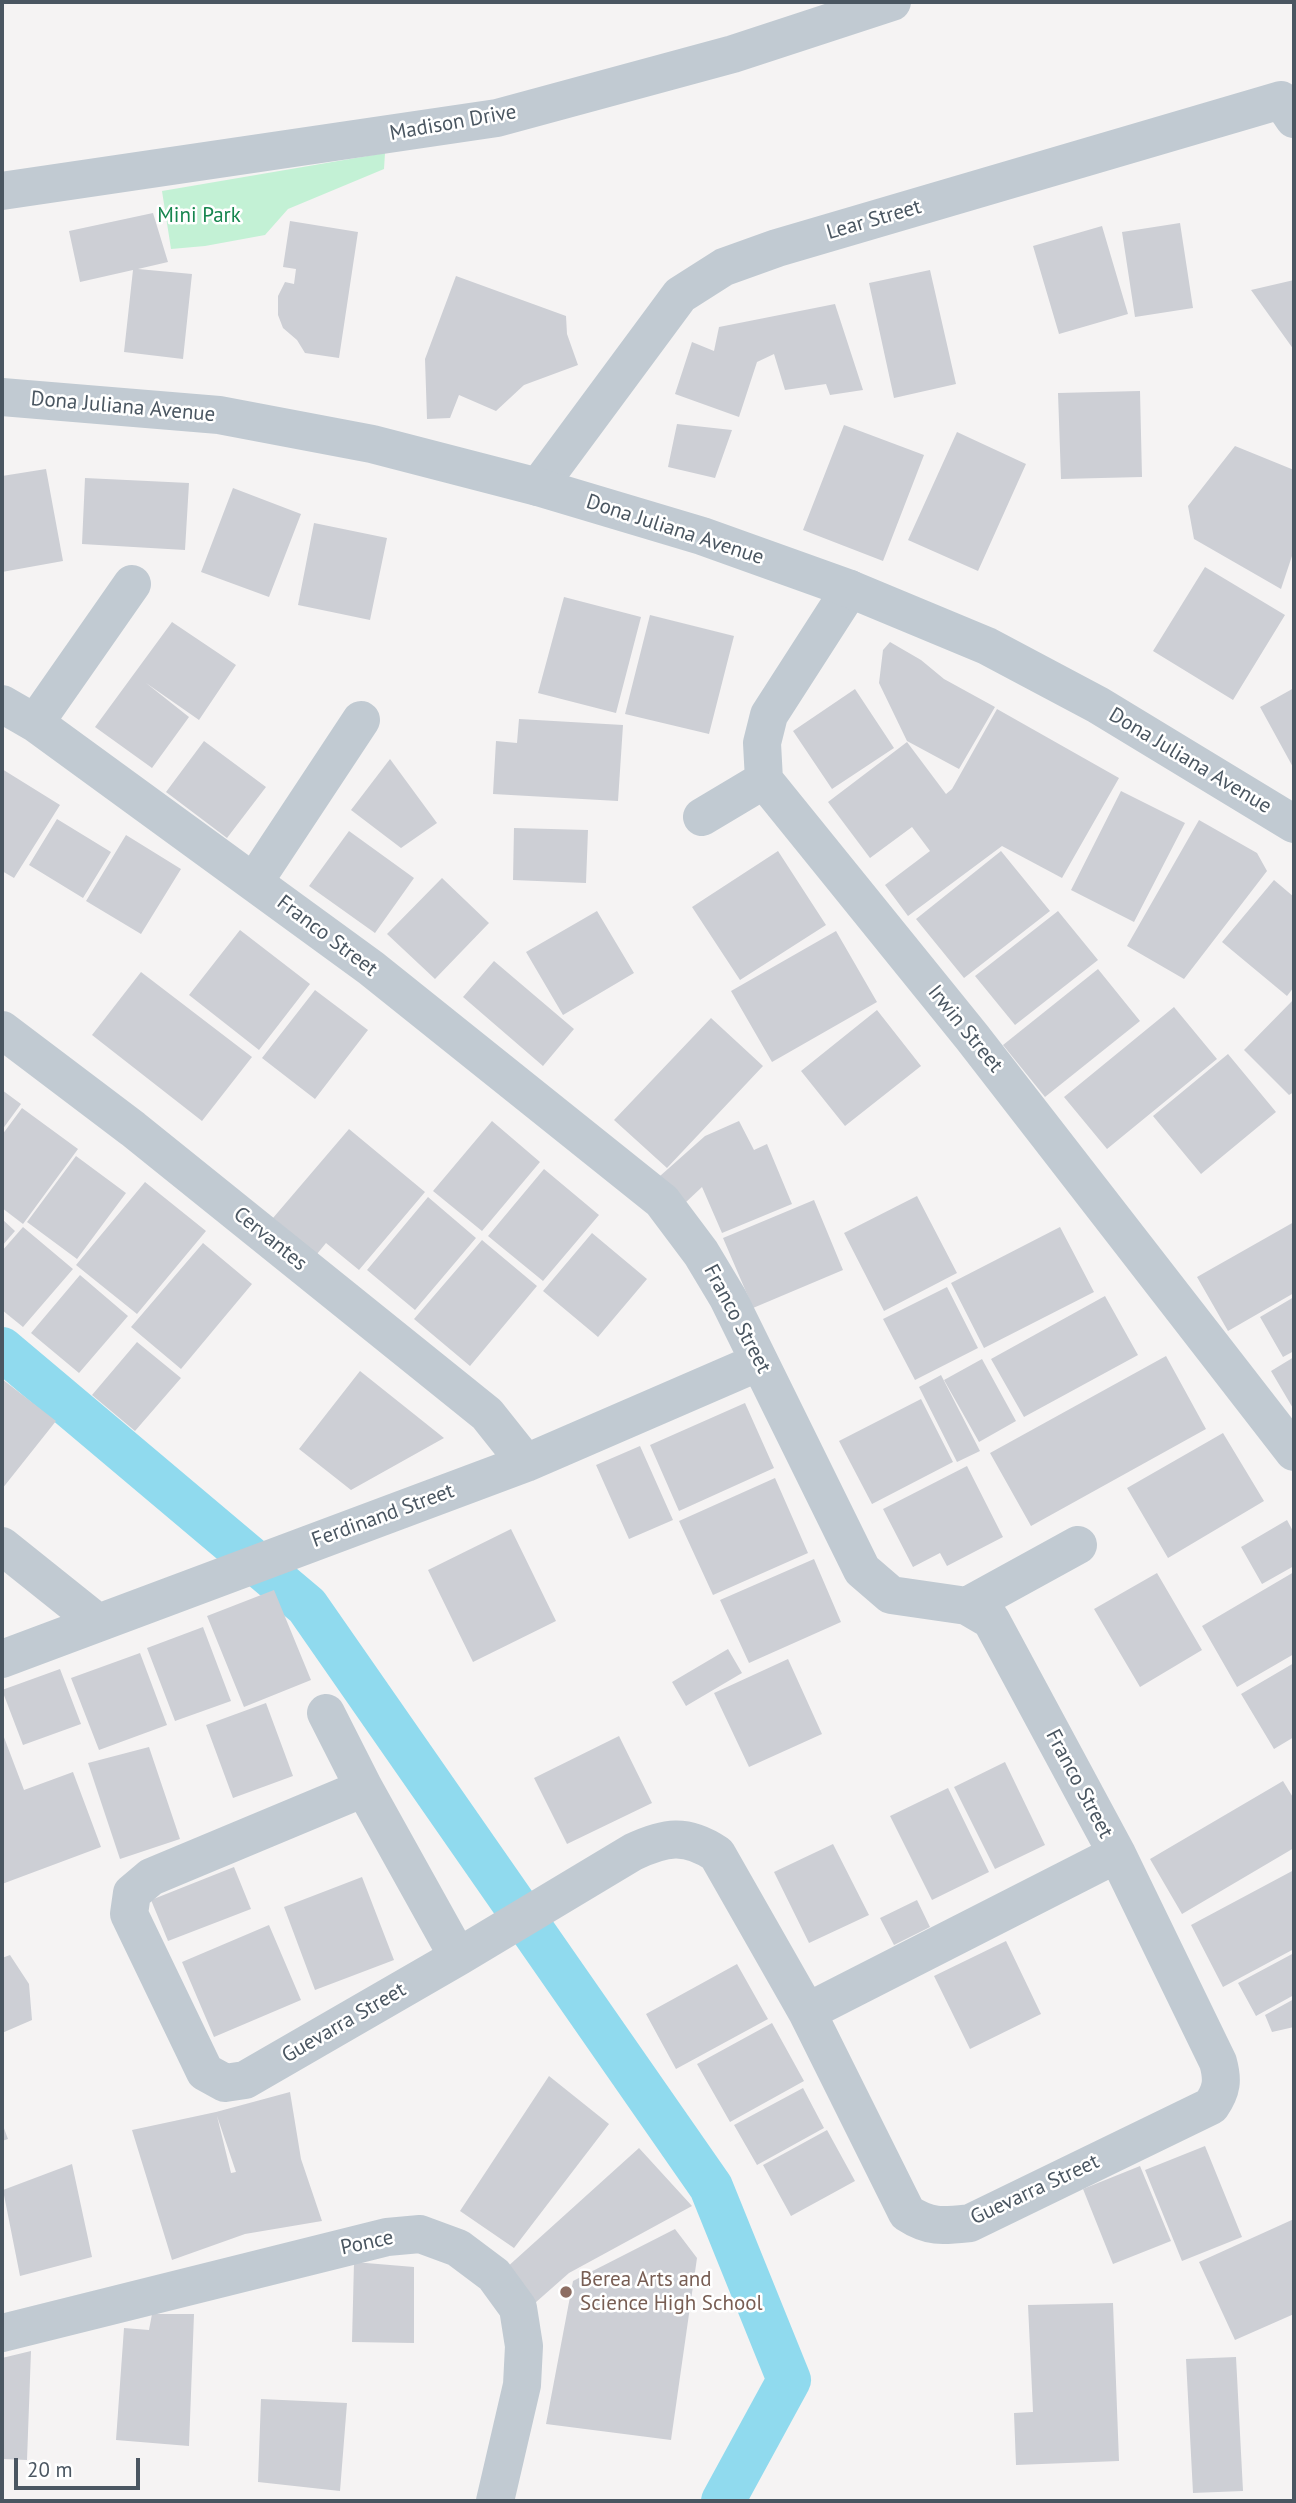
<!DOCTYPE html>
<style>
body{margin:0}
#map{position:relative;width:1296px;height:2503px;overflow:hidden;background:#f5f3f3;font-family:"PT Sans",sans-serif}
canvas{display:block}
.frame{position:absolute;inset:0;border:4px solid #4a5661;pointer-events:none}
.scale{position:absolute;left:14px;top:2458px;width:126px;height:32px;box-sizing:border-box;border:4px solid #4a5661;border-top:0;padding-left:9px;font-size:21px;line-height:24px;white-space:nowrap;color:#4a5661;-webkit-text-stroke:5px #fff;paint-order:stroke}
</style>
<div id="map">
<canvas width="1296" height="2503"></canvas>
<div class="frame"></div>
<div class="scale">20 m</div>
</div>
<script>
const ctx = document.querySelector('canvas').getContext('2d');
ctx.lineJoin = 'round';
function fill(path, color) { ctx.fillStyle = color; ctx.fill(path, 'evenodd'); }
function strokePath(path, color, width, dash) { ctx.strokeStyle = color; ctx.lineWidth = width; ctx.lineCap = dash ? 'butt' : 'round'; ctx.setLineDash(dash || []); ctx.stroke(path); }
function write(font, color, halo, rows, align = 'center') {
  ctx.font = font + ' "PT Sans",sans-serif'; ctx.lineWidth = 5; ctx.setLineDash([]); ctx.textBaseline = 'middle'; ctx.strokeStyle = halo; ctx.fillStyle = color; for (const [text, x, y, turn = 0] of rows) {
    ctx.save(); ctx.translate(x, y); ctx.rotate((+turn || 0) * Math.PI / 180); ctx.textAlign = isNaN(turn) ? turn : align; if (halo) ctx.strokeText(text, 0, 0); ctx.fillText(text, 0, 0); ctx.restore();
  }
}
fill(new Path2D(`
 M 385,153 L 384,169 L 288,209 L 265,235 L 205,246 L 171,249 L 162,191 Z`), '#c3f1d5');
strokePath(new Path2D(`
 M 2,1349 L 307,1606 L 711,2187 L 789,2380 L 723,2501`), '#90daee', 44);
fill(new Path2D(`
 M 153,213 L 168,262 L 138,269 L 192,274 L 183,359 L 124,352 L 133,270 L 80,282 L 69,231 Z
 M 290,221 L 358,232 L 339,358 L 305,353 L 297,340 L 283,328 L 278,315 L 278,296 L 285,282 L 294,284 L 296,269 L 283,267 Z
 M 1180,223 L 1193,308 L 1135,317 L 1122,232 Z
 M 1102,226 L 1128,314 L 1059,334 L 1033,246 Z
 M 930,270 L 956,384 L 894,398 L 869,283 Z
 M 456,276 L 566,316 L 567,334 L 578,365 L 524,385 L 496,411 L 459,395 L 450,418 L 427,419 L 425,359 Z
 M 1294,280 L 1294,350 L 1251,290 Z
 M 835,304 L 863,390 L 830,395 L 826,384 L 785,390 L 774,354 L 757,362 L 739,417 L 675,394 L 692,342 L 714,351 L 719,327 Z
 M 1140,391 L 1142,477 L 1061,479 L 1058,393 Z
 M 677,424 L 732,430 L 715,478 L 668,467 Z
 M 844,425 L 924,455 L 883,561 L 803,530 Z
 M 957,432 L 1026,464 L 978,571 L 908,540 Z
 M 1235,446 L 1294,470 L 1294,550 L 1281,589 L 1194,539 L 1188,506 Z
 M 46,469 L 63,561 L 2,572 L 2,476 Z
 M 85,478 L 189,483 L 185,550 L 82,544 Z
 M 233,488 L 301,514 L 269,597 L 201,572 Z
 M 314,523 L 387,538 L 370,620 L 298,605 Z
 M 1205,567 L 1285,615 L 1233,700 L 1153,651 Z
 M 564,597 L 641,617 L 616,713 L 538,693 Z
 M 650,615 L 734,636 L 709,734 L 625,714 Z
 M 172,622 L 236,665 L 199,720 L 146,683 L 189,717 L 152,768 L 95,727 Z
 M 890,642 L 921,660 L 944,679 L 995,707 L 959,769 L 907,741 L 879,683 L 883,650 Z
 M 1294,688 L 1294,769 L 1260,707 Z
 M 855,689 L 894,748 L 832,789 L 793,731 Z
 M 997,709 L 1119,778 L 1062,878 L 1002,846 L 908,916 L 885,885 L 930,851 L 912,827 L 870,858 L 828,802 L 907,742 L 946,794 L 952,789 Z
 M 519,719 L 623,725 L 618,801 L 493,794 L 496,741 L 517,743 Z
 M 204,741 L 266,787 L 227,838 L 166,792 Z
 M 390,759 L 437,823 L 401,848 L 351,810 Z
 M 2,769 L 60,805 L 14,878 L 2,871 Z
 M 1121,791 L 1185,823 L 1134,922 L 1071,890 Z
 M 57,819 L 111,852 L 83,898 L 29,865 Z
 M 1199,820 L 1257,853 L 1267,871 L 1184,979 L 1127,946 Z
 M 514,828 L 588,830 L 586,883 L 513,880 Z
 M 349,831 L 414,878 L 375,933 L 309,886 Z
 M 126,835 L 181,869 L 141,934 L 86,901 Z
 M 778,851 L 826,925 L 740,980 L 692,907 Z
 M 1001,851 L 1050,911 L 964,978 L 916,919 Z
 M 442,878 L 489,923 L 435,979 L 387,934 Z
 M 1274,880 L 1294,897 L 1294,987 L 1287,996 L 1222,942 Z
 M 597,911 L 634,973 L 563,1015 L 526,952 Z
 M 1058,911 L 1098,960 L 1015,1025 L 975,976 Z
 M 240,930 L 310,984 L 259,1050 L 189,995 Z
 M 836,931 L 877,1002 L 772,1062 L 731,991 Z
 M 494,961 L 574,1029 L 543,1066 L 463,997 Z
 M 1098,969 L 1140,1021 L 1045,1097 L 1003,1045 Z
 M 141,972 L 252,1057 L 202,1121 L 92,1035 Z
 M 315,990 L 368,1030 L 315,1099 L 262,1058 Z
 M 1294,999 L 1294,1092 L 1289,1095 L 1244,1050 Z
 M 1174,1007 L 1217,1059 L 1107,1149 L 1064,1097 Z
 M 877,1010 L 921,1066 L 845,1126 L 801,1071 Z
 M 711,1018 L 763,1066 L 667,1168 L 614,1120 Z
 M 1228,1054 L 1276,1112 L 1201,1174 L 1153,1116 Z
 M 2,1090 L 21,1104 L 2,1130 Z
 M 22,1108 L 78,1149 L 23,1224 L 2,1208 L 2,1135 Z
 M 492,1121 L 540,1162 L 482,1231 L 433,1191 Z
 M 739,1121 L 754,1150 L 767,1144 L 792,1204 L 722,1233 L 702,1187 L 685,1203 L 660,1176 L 705,1136 Z
 M 349,1129 L 425,1192 L 359,1270 L 326,1243 L 317,1254 L 273,1218 Z
 M 76,1156 L 126,1193 L 77,1259 L 27,1222 Z
 M 544,1169 L 599,1215 L 543,1281 L 488,1236 Z
 M 145,1182 L 206,1231 L 137,1314 L 76,1265 Z
 M 917,1196 L 957,1273 L 884,1311 L 844,1233 Z
 M 428,1197 L 476,1238 L 415,1310 L 367,1270 Z
 M 814,1200 L 843,1270 L 753,1308 L 723,1238 Z
 M 2,1219 L 15,1231 L 2,1246 Z
 M 1294,1222 L 1294,1293 L 1228,1331 L 1197,1277 Z
 M 23,1227 L 73,1269 L 23,1327 L 2,1310 L 2,1251 Z
 M 1060,1227 L 1094,1292 L 984,1348 L 951,1283 Z
 M 592,1233 L 647,1279 L 598,1337 L 543,1291 Z
 M 482,1240 L 537,1286 L 470,1366 L 414,1319 Z
 M 203,1243 L 252,1284 L 181,1369 L 131,1327 Z
 M 80,1275 L 128,1316 L 79,1373 L 31,1333 Z
 M 947,1287 L 978,1348 L 915,1380 L 883,1319 Z
 M 1105,1296 L 1138,1355 L 1024,1417 L 991,1359 Z
 M 1294,1297 L 1294,1351 L 1283,1357 L 1260,1317 Z
 M 137,1342 L 181,1378 L 135,1431 L 92,1395 Z
 M 1166,1356 L 1206,1429 L 1031,1526 L 990,1453 Z
 M 1294,1357 L 1294,1410 L 1271,1371 Z
 M 982,1359 L 1016,1421 L 979,1442 L 944,1380 Z
 M 360,1371 L 444,1438 L 351,1490 L 299,1449 Z
 M 941,1375 L 980,1451 L 957,1462 L 919,1387 Z
 M 2,1379 L 56,1421 L 2,1489 Z
 M 921,1399 L 953,1462 L 872,1504 L 839,1441 Z
 M 745,1403 L 774,1468 L 679,1511 L 650,1445 Z
 M 1223,1433 L 1264,1501 L 1168,1558 L 1127,1488 Z
 M 640,1446 L 673,1520 L 629,1539 L 596,1465 Z
 M 967,1466 L 1003,1537 L 947,1566 L 940,1553 L 913,1567 L 883,1509 Z
 M 775,1478 L 808,1553 L 713,1595 L 679,1521 Z
 M 1287,1520 L 1294,1533 L 1294,1566 L 1262,1584 L 1241,1547 Z
 M 511,1529 L 556,1621 L 473,1662 L 428,1570 Z
 M 814,1559 L 841,1622 L 749,1663 L 720,1600 Z
 M 1294,1572 L 1294,1654 L 1237,1687 L 1202,1626 Z
 M 1157,1573 L 1202,1650 L 1140,1687 L 1094,1609 Z
 M 274,1590 L 311,1680 L 244,1707 L 207,1616 Z
 M 203,1627 L 231,1701 L 175,1721 L 147,1648 Z
 M 728,1649 L 742,1673 L 686,1706 L 672,1682 Z
 M 140,1653 L 167,1725 L 99,1750 L 71,1678 Z
 M 788,1659 L 822,1734 L 749,1767 L 714,1693 Z
 M 1294,1663 L 1294,1737 L 1274,1749 L 1241,1694 Z
 M 60,1669 L 81,1724 L 23,1745 L 2,1690 Z
 M 266,1703 L 293,1776 L 233,1798 L 206,1725 Z
 M 2,1732 L 24,1790 L 73,1772 L 101,1847 L 2,1884 Z
 M 619,1736 L 652,1803 L 567,1844 L 534,1778 Z
 M 149,1747 L 180,1839 L 120,1859 L 88,1763 Z
 M 1005,1762 L 1045,1845 L 995,1869 L 954,1787 Z
 M 1283,1781 L 1294,1799 L 1294,1848 L 1182,1914 L 1150,1859 Z
 M 948,1788 L 989,1872 L 932,1900 L 890,1816 Z
 M 833,1844 L 869,1915 L 809,1943 L 774,1872 Z
 M 234,1867 L 251,1909 L 168,1941 L 151,1900 Z
 M 1294,1870 L 1294,1949 L 1223,1987 L 1191,1925 Z
 M 362,1877 L 394,1960 L 315,1990 L 284,1907 Z
 M 917,1900 L 930,1927 L 894,1945 L 880,1918 Z
 M 269,1925 L 301,2000 L 214,2037 L 182,1962 Z
 M 1006,1941 L 1041,2014 L 970,2049 L 934,1976 Z
 M 1294,1953 L 1294,1995 L 1256,2016 L 1238,1983 Z
 M 10,1955 L 29,1984 L 32,2020 L 2,2033 L 2,1958 Z
 M 737,1964 L 768,2019 L 676,2069 L 646,2014 Z
 M 1294,1999 L 1294,2027 L 1272,2032 L 1265,2015 Z
 M 772,2023 L 804,2081 L 730,2122 L 697,2064 Z
 M 549,2076 L 609,2124 L 514,2248 L 460,2211 Z
 M 803,2088 L 824,2128 L 757,2165 L 734,2125 Z
 M 290,2092 L 301,2159 L 322,2221 L 245,2234 L 172,2260 L 132,2130 L 216,2112 ZM 217,2116 L 236,2172 L 231,2173 Z
 M 2,2123 L 8,2139 L 2,2141 Z
 M 827,2130 L 855,2181 L 791,2216 L 763,2165 Z
 M 1205,2146 L 1242,2237 L 1182,2261 L 1145,2170 Z
 M 639,2148 L 692,2206 L 569,2273 L 535,2303 L 505,2269 Z
 M 72,2164 L 92,2257 L 20,2276 L 3,2190 Z
 M 1140,2166 L 1171,2241 L 1113,2264 L 1083,2189 Z
 M 1294,2219 L 1294,2314 L 1235,2340 L 1199,2262 Z
 M 675,2229 L 697,2258 L 671,2440 L 546,2424 L 573,2281 Z
 M 354,2262 L 414,2267 L 414,2343 L 352,2342 Z
 M 1113,2303 L 1119,2461 L 1016,2465 L 1014,2413 L 1033,2412 L 1028,2305 Z
 M 152,2314 L 194,2314 L 189,2446 L 116,2440 L 124,2328 L 149,2330 Z
 M 31,2351 L 27,2460 L 2,2459 L 2,2358 Z
 M 1236,2357 L 1243,2491 L 1193,2493 L 1186,2359 Z
 M 261,2399 L 347,2403 L 340,2491 L 258,2482 Z`), '#cdcfd5');
strokePath(new Path2D(`
 M 2,191 L 497,118 L 733,54 L 892,2
 M 538,487 L 680,295 L 724,267 L 777,248 L 1281,100 L 1294,119
 M 850,589 L 769,715 L 762,743 L 764,780 L 972,1037 L 1294,1452
 M 2,704 L 35,723 L 371,968 L 662,1201 L 701,1253 L 728,1298 L 862,1570 L 891,1595 L 967,1606 L 991,1620 L 1117,1854 L 1218,2062 C 1223,2080 1222,2090 1211,2106 L 970,2223 C 943,2226 930,2228 907,2213 L 807,2012 L 717,1854 C 686,1833 665,1837 633,1852 L 458,1957 L 245,2080 L 225,2083 L 205,2072 L 129,1914 L 132,1893 L 151,1877 L 364,1788
 M 35,723 L 132,584
 M 702,817 L 764,780
 M 254,882 L 361,720
 M 2,1030 L 133,1129 L 487,1414 L 526,1463
 M 2,1546 L 97,1622
 M 967,1606 L 1078,1545
 M 2,1659 L 526,1463 L 759,1362
 M 326,1713 L 364,1788 L 458,1957
 M 807,2012 L 1117,1854
 M 2,2333 L 387,2237 L 420,2234 L 458,2248 L 494,2275 L 518,2308 L 524,2346 L 522,2385 L 495,2501`), '#c1cad2', 38);
strokePath(new Path2D(`
 M 2,397 L 219,415 L 372,444 L 538,487 L 702,536 L 850,589 L 987,646 L 1098,705 L 1294,824`), '#c1cad2', 38);
for (const [x, y, r, color] of [
 [566,2292,7,"#8d6e63"]
]) { const dot = new Path2D(); dot.arc(x, y, r, 0, 2 * Math.PI); ctx.fillStyle = color; ctx.fill(dot); strokePath(dot, '#fff', 2.5); }
write('21px', '#4a5661', '#fff', [
 ["Madison Drive",453,123,-10],
 ["Lear Street",874,220,-16],
 ["Dona Juliana Avenue",123,407,5],
 ["Dona Juliana Avenue",675,530,18],
 ["Dona Juliana Avenue",1190,761,31],
 ["Franco Street",327,936,37],
 ["Irwin Street",965,1029,51],
 ["Cervantes",270,1239,39],
 ["Franco Street",737,1319,62],
 ["Ferdinand Street",383,1516,-20],
 ["Franco Street",1079,1784,62],
 ["Guevarra Street",344,2023,-30],
 ["Guevarra Street",1035,2190,-25],
 ["Ponce",367,2243,-12]
]);
write('21px', '#17864f', '#fff', [
 ["Mini Park",199,216]
]);
write('21px', '#785e54', '#fff', [
 ["Berea Arts and",580,2280],
 ["Science High School",580,2304]
], 'left');
</script>
